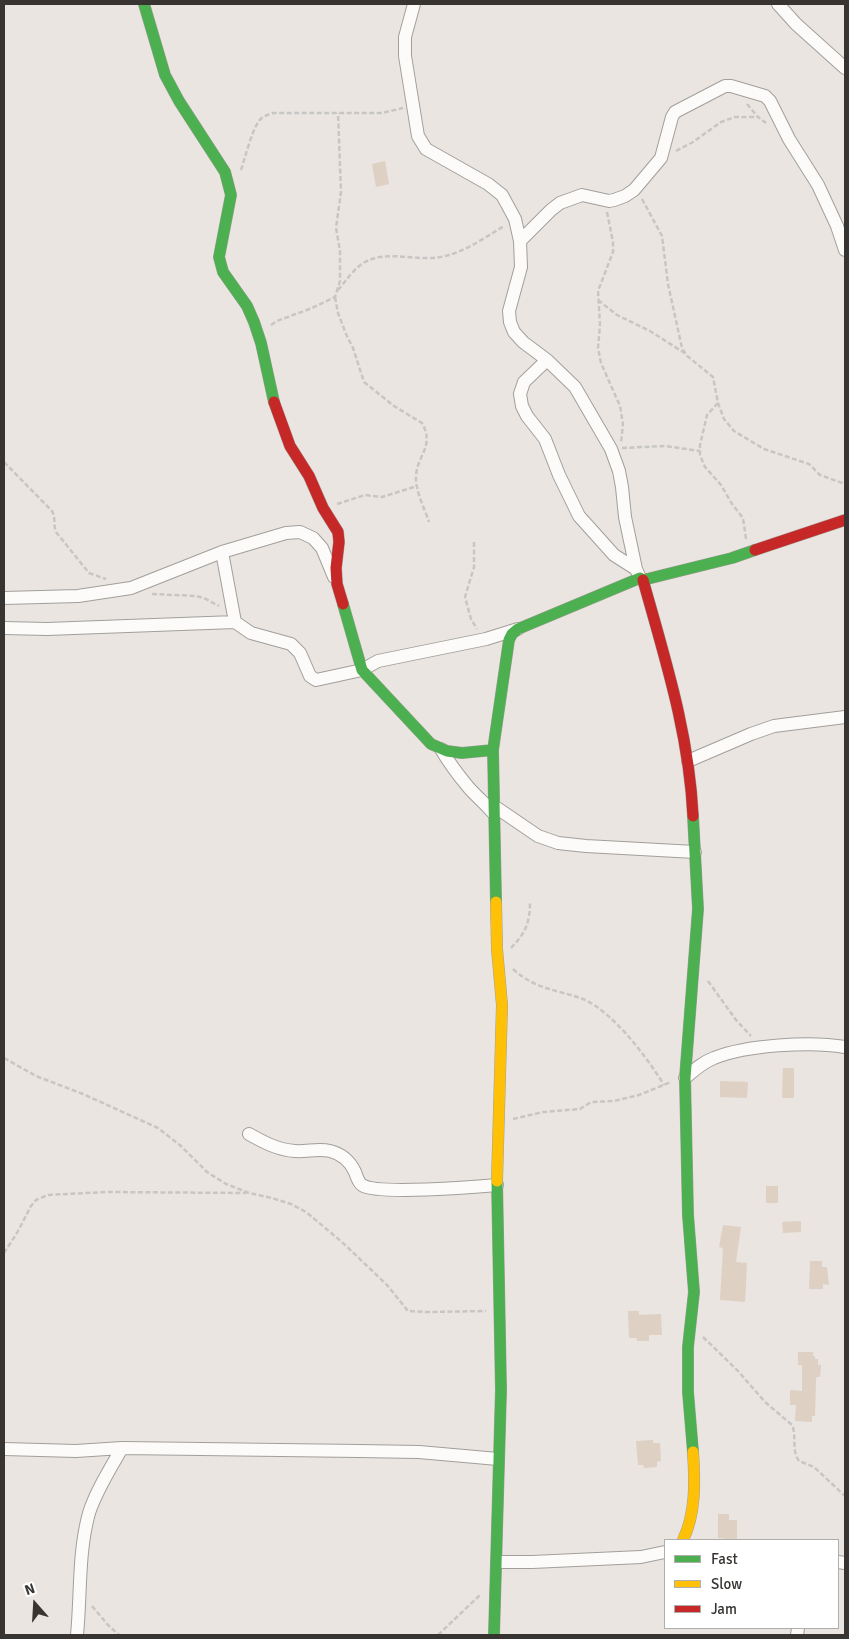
<!DOCTYPE html>
<style>
body{margin:0}
#map{position:relative;width:849px;height:1639px;overflow:hidden;background:#eae5e0;font-family:Signika,sans-serif}
canvas{display:block}
.frame{position:absolute;inset:0;border:5px solid #383431;pointer-events:none}
.legend{position:absolute;left:664px;top:1539px;width:175px;height:90px;box-sizing:border-box;background:#fff;border:1px solid #afaead;margin:0;padding:6px 9px;list-style:none;font-size:15px;color:#383431}
.legend li{display:flex;align-items:center;gap:10px;height:25px}
.legend b{width:25px;border:1px solid #afaead}
.north{position:absolute;left:10px;top:1579px;width:50px;height:50px;-webkit-text-stroke:4px #fff;paint-order:stroke;rotate:341deg;font-size:14px;font-weight:700;line-height:20px;text-align:center;color:#383431}
.north::after{content:'';display:block;margin:auto;width:18px;height:22px;background:#383431;clip-path:polygon(50% 0,100% 100%,50% 72%,0 100%)}
</style>
<div id="map">
<canvas width="849" height="1639"></canvas>
<div class="frame"></div>
<ul class="legend">
<li><b style="height:6px;background:#4caf50"></b>Fast</li>
<li><b style="height:6px;background:#ffc107"></b>Slow</li>
<li><b style="height:6px;background:#c62828"></b>Jam</li>
</ul>
<div class="north">N</div>
</div>
<script>
const ctx = document.querySelector('canvas').getContext('2d');
ctx.lineJoin = 'round';
function fill(path, color) { ctx.fillStyle = color; ctx.fill(path, 'evenodd'); }
function strokePath(path, color, width, dash) { ctx.strokeStyle = color; ctx.lineWidth = width; ctx.lineCap = dash ? 'butt' : 'round'; ctx.setLineDash(dash || []); ctx.stroke(path); }
fill(new Path2D(`
 M 385,161 L 389,184 L 376,187 L 372,164 Z
 M 783,1068 L 794,1068 L 794,1098 L 782,1098 Z
 M 720,1081 L 748,1082 L 747,1098 L 720,1097 Z
 M 766,1186 L 778,1186 L 778,1203 L 766,1203 Z
 M 801,1221 L 801,1232 L 783,1233 L 782,1222 Z
 M 723,1225 L 741,1227 L 736,1262 L 747,1263 L 745,1302 L 720,1300 L 723,1248 L 719,1247 Z
 M 810,1261 L 822,1261 L 822,1267 L 827,1267 L 829,1285 L 823,1284 L 823,1289 L 809,1289 Z
 M 628,1311 L 639,1311 L 639,1315 L 661,1314 L 662,1335 L 649,1335 L 649,1341 L 637,1341 L 637,1338 L 629,1338 Z
 M 798,1352 L 813,1352 L 813,1356 L 815,1356 L 815,1359 L 818,1359 L 818,1365 L 821,1365 L 820,1377 L 817,1377 L 816,1379 L 815,1416 L 812,1416 L 812,1422 L 795,1421 L 796,1405 L 790,1405 L 790,1390 L 802,1391 L 802,1365 L 798,1365 Z
 M 653,1440 L 653,1443 L 660,1443 L 661,1461 L 657,1462 L 657,1467 L 644,1468 L 643,1465 L 638,1465 L 636,1441 Z
 M 718,1514 L 729,1514 L 729,1520 L 737,1520 L 737,1540 L 718,1538 Z`), '#ded0c3');
const street = new Path2D(`
 M 414,4 L 405,37 L 405,56 L 418,136 L 426,149 L 488,184 L 502,195 L 515,219 L 520,241 L 521,267 L 509,311 L 510,322 L 514,332 L 523,342 L 547,360 L 575,387 L 611,449 L 619,471 L 622,487 L 625,517 L 636,569 L 640,578
 M 778,4 L 796,24 L 845,68
 M 520,241 L 551,210 L 560,203 L 582,195 L 609,201 L 614,200 L 625,196 L 634,190 L 661,158 L 672,117 L 675,112 L 725,86 L 731,86 L 765,96 L 770,101 L 789,139 L 818,185 L 837,226 L 845,250
 M 547,360 L 524,382 L 520,394 L 522,406 L 527,416 L 545,439 L 559,475 L 579,516 L 614,555 L 636,569
 M 222,552 L 235,622
 M 4,598 L 78,596 L 131,588 L 222,552 L 286,533 L 300,532 L 313,538 L 322,548 L 334,577
 M 4,628 L 47,629 L 235,622 L 251,633 L 291,644 L 300,653 L 310,676 L 316,680 L 362,670 L 378,661 L 486,639 L 518,629
 M 441,749 C 449,763 459,776 469,788 C 477,797 486,804 494,814
 M 688,761 L 751,734 L 774,726 L 845,717
 M 494,806 L 538,836 L 558,843 L 586,846 L 695,852
 M 685,1078 C 694,1070 703,1062 714,1058 C 746,1045 811,1041 845,1047
 M 249,1134 C 263,1142 278,1150 295,1151 C 307,1152 318,1148 330,1151 C 342,1154 350,1161 355,1172 C 357,1177 358,1182 362,1185 C 376,1195 475,1187 497,1185
 M 4,1449 L 76,1451 L 122,1448 L 359,1451 L 419,1452 L 498,1459
 M 497,1562 L 532,1562 L 641,1557 L 665,1552
 M 838,1562 L 845,1563
 M 77,1635 C 81,1595 78,1553 89,1513 C 96,1491 110,1469 122,1448
 M 797,1635 L 798,1628`);
const fast = new Path2D(`
 M 144,4 L 165,75 L 179,101 L 225,172 L 231,195 L 219,257 L 223,272 L 247,306 L 254,322 L 261,343 L 274,402
 M 343,604 L 362,670 L 431,744 L 447,751 L 462,753 L 493,750
 M 496,902 L 493,750 L 509,640 L 512,634 L 518,629 L 640,578 L 643,580 L 732,558 L 755,550
 M 693,1452 L 688,1392 L 688,1347 L 694,1292 L 688,1215 L 685,1078 L 698,909 L 693,816
 M 494,1635 L 501,1390 L 497,1181`);
const slow = new Path2D(`
 M 496,902 L 497,949 L 502,1005 L 497,1181
 M 683,1540 C 696,1513 695,1481 693,1452`);
const jam = new Path2D(`
 M 274,402 L 290,446 L 309,476 L 323,508 L 338,532 L 339,542 L 336,568 L 337,584 L 343,604
 M 755,550 L 845,520
 M 643,580 C 665,659 689,733 693,816`);
strokePath(street, '#a29f9b', 14);
strokePath(fast, '#a29f9b', 12);
strokePath(slow, '#a29f9b', 12);
strokePath(jam, '#a29f9b', 12);
strokePath(new Path2D(`
 M 747,104 L 758,117 L 766,123
 M 676,151 L 693,142 L 721,122 L 735,117 L 758,117
 M 241,170 C 245,158 252,130 259,121 C 262,116 268,115 273,113 L 382,113 L 403,108
 M 642,199 L 662,236 L 668,284 L 682,348 L 686,355 L 713,377 L 718,403 L 724,419 L 734,431 L 764,449 L 809,464 L 820,475 L 845,484
 M 607,212 L 613,242 L 613,252 L 598,291 L 600,325 L 598,348 L 601,363 L 620,406 L 623,424 L 621,443
 M 338,290 C 346,281 354,268 365,262 C 389,249 419,263 445,256 C 466,251 486,237 504,226
 M 335,297 L 338,313 L 346,334 L 353,348 L 364,382 L 394,406 L 422,423 C 435,447 417,455 416,476 C 415,491 425,509 429,522
 M 598,300 L 617,315 L 650,331 L 686,354
 M 271,325 L 277,321 L 312,308 L 335,297 L 340,281 L 340,251 L 336,228 L 341,192 L 338,113
 M 718,403 L 707,415 L 700,445 L 700,455 L 705,467 L 721,485 L 732,504 L 743,518 L 746,539
 M 622,448 L 665,446 L 700,451
 M 4,462 L 52,511 C 56,517 53,525 56,532 L 89,573 L 106,579
 M 337,504 L 365,495 L 382,497 L 417,486
 M 474,542 L 474,567 L 465,597 L 471,619 L 477,629
 M 152,594 L 196,596 L 204,598 L 219,606
 M 511,948 C 526,932 530,923 530,901
 M 513,969 C 536,990 556,989 583,999 C 613,1012 647,1057 664,1085
 M 708,981 L 736,1020 L 751,1036
 M 4,1058 L 36,1076 L 83,1094 L 158,1128 L 181,1146 L 207,1172 L 226,1184 L 249,1193 L 272,1198 L 291,1204 L 306,1212 L 342,1242 L 387,1285 L 408,1311 L 426,1312 L 486,1311
 M 513,1119 L 543,1112 L 580,1109 L 591,1102 L 614,1101 L 639,1095 L 671,1082
 M 4,1253 L 17,1233 L 31,1206 L 36,1200 L 48,1195 L 107,1192 L 246,1193
 M 703,1337 L 738,1371 L 765,1402 L 792,1425 C 797,1436 791,1450 799,1461 L 814,1467 L 845,1496
 M 92,1606 L 108,1625 L 119,1635
 M 438,1635 L 480,1595`), '#c8c6c5', 2.5, [5, 2.5]);
strokePath(street, '#fcfbfa', 12);
strokePath(fast, '#4caf50', 11);
strokePath(slow, '#ffc107', 11);
strokePath(jam, '#c62828', 11);
</script>
